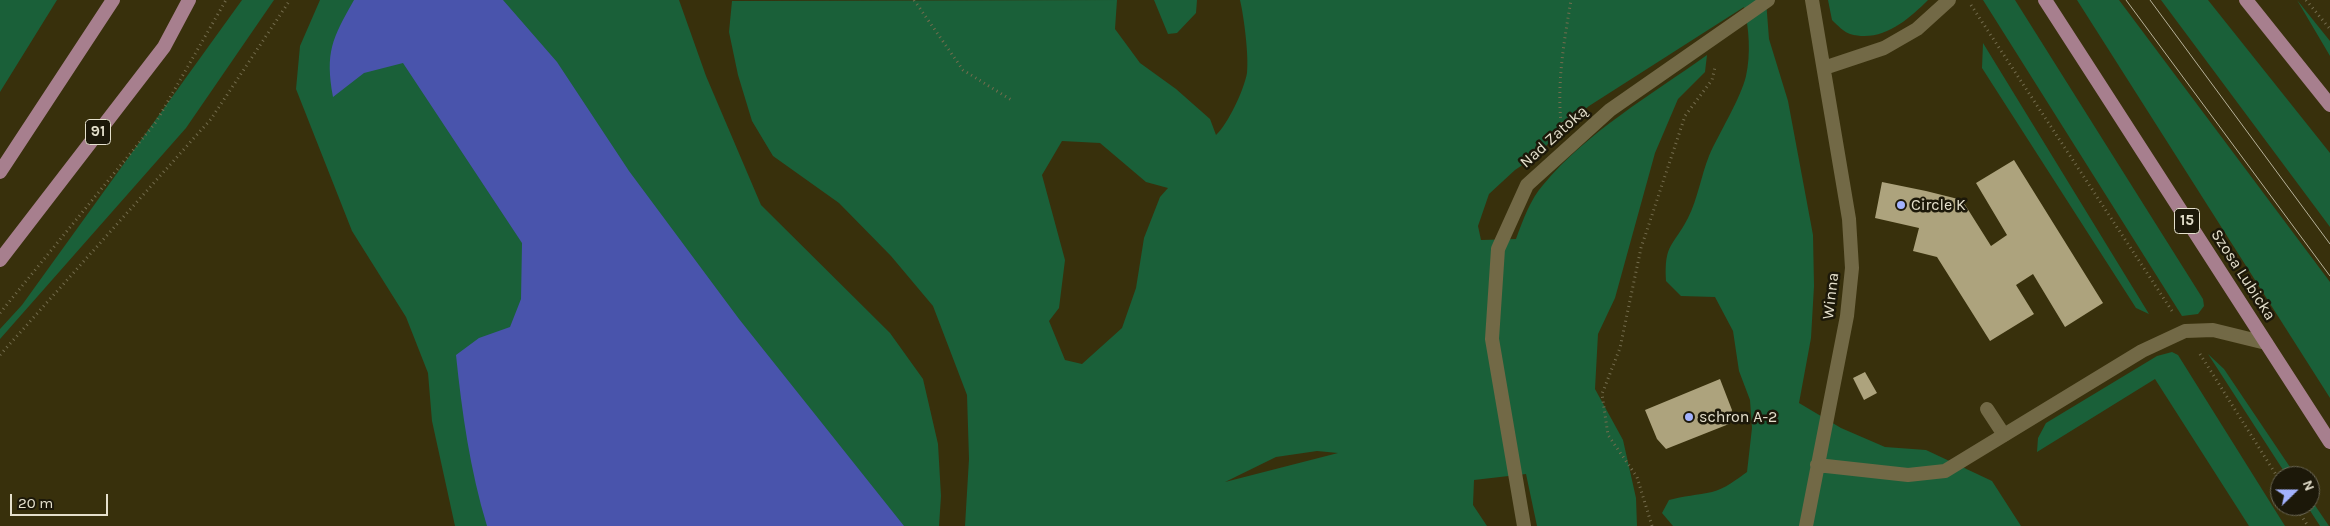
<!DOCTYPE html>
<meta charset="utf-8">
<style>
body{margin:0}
#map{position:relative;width:2330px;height:526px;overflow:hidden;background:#38300c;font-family:Karla,sans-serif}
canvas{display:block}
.north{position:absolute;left:2270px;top:466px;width:50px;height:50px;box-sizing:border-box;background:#1c1809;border:1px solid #6c6857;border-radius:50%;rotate:68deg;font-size:14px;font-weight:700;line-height:20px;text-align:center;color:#e5e0cd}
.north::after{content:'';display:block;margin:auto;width:18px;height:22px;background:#a3b2fd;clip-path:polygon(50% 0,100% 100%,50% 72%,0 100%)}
.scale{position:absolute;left:10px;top:494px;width:98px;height:22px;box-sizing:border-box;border:2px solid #e5e0cd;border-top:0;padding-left:6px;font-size:15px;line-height:18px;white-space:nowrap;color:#e5e0cd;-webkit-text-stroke:4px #1c1809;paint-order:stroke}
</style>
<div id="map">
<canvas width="2330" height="526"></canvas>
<div class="north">N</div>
<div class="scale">20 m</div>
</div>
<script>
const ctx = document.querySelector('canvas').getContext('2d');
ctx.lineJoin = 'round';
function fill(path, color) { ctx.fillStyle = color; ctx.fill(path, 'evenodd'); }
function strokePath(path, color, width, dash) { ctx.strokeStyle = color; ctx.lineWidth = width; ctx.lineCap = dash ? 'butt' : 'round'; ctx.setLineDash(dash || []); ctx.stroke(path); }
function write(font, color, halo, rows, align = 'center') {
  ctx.font = font + ' Karla,sans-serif'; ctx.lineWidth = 5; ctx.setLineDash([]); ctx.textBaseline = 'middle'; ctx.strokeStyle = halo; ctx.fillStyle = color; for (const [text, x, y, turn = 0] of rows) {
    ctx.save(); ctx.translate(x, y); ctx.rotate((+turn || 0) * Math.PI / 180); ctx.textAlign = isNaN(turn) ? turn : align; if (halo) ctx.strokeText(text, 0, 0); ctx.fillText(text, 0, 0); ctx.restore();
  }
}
fill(new Path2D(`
 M 0,0 L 57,0 L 0,92 Z
 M 242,0 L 274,0 L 186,128 L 0,339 L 0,329 L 22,305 Z
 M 320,0 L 679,0 L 706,76 L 761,205 L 890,333 L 923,379 L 938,444 L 941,496 L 939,526 L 455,526 L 432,421 L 428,373 L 406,317 L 352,231 L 296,89 L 300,46 Z
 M 1117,0 L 1115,29 L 1140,63 L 1176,89 L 1210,119 L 1216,135 C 1228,124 1244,90 1247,73 C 1249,56 1244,17 1240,0 L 1766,0 L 1769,39 L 1788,101 L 1813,235 L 1814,286 L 1811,338 L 1799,403 L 1841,428 L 1885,447 L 1926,450 L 1992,481 L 2021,526 L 1673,526 L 1662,513 L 1669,500 C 1683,496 1698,495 1712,492 C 1725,489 1737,479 1747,472 L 1752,428 L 1750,400 L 1739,371 L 1733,331 L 1715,297 L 1681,296 L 1666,281 C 1664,243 1673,247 1688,218 C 1698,198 1701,176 1709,156 C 1719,133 1741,98 1746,76 C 1751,54 1749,28 1744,7 L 1589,106 L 1561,129 L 1539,154 L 1515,170 L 1489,194 L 1478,226 L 1481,240 L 1516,239 C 1523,220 1530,200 1543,185 C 1587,132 1651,95 1707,55 L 1705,72 L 1678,99 L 1655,153 L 1615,298 L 1598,334 L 1595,389 L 1623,440 L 1636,498 L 1637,526 L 1537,526 L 1526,474 L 1474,480 L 1473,505 L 1487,526 L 965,526 L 969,459 L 967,395 L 933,306 L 891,256 L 839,203 L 773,156 L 752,121 L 738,75 L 729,32 L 732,1 ZM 1062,141 L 1100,143 L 1146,182 L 1168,188 L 1160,197 L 1144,238 L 1136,288 L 1122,328 L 1082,364 L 1065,360 L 1049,321 L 1059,308 L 1065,260 L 1042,175 ZM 1317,451 L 1338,453 L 1225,482 L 1276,457 Z
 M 1154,0 L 1197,0 L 1196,13 L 1177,33 L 1168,34 Z
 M 1828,0 L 1928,0 C 1908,20 1882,43 1850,34 C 1844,32 1837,25 1832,20 Z
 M 1983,0 L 2015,0 L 2203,299 L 2204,306 L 2198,314 L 2182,316 Z
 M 2077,0 L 2119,0 L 2330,282 L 2330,398 Z
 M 2161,0 L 2208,0 L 2330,153 L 2330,227 Z
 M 2297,0 L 2330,41 L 2330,56 Z
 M 1983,43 L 2149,314 L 2136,308 L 1982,68 Z
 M 2172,352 L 2178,355 L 2285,526 L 2249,526 L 2155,379 L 2037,452 L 2038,438 L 2046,423 L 2157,356 Z
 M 2208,354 L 2224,369 L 2296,476 L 2287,476 Z
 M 2310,498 L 2329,526 L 2320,526 L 2307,506 L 2310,506 Z`), '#1a6039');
fill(new Path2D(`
 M 354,0 L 503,0 L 557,62 L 629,171 L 739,319 L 904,526 L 487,526 C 470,470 462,413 456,355 L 479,338 L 510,327 L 521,299 L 522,243 L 403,63 L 364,73 L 333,97 C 325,52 332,39 354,0 Z`), '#4954ac');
fill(new Path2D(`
 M 2014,160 L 2103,303 L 2065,327 L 2033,274 L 2016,285 L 2034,314 L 1990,341 L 1937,257 L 1913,251 L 1919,228 L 1875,218 L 1882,182 L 1926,191 L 1962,200 L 1991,246 L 2007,235 L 1976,183 Z
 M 1865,372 L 1877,393 L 1864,400 L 1853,378 Z
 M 1720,379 L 1732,410 L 1729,424 L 1666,449 L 1657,439 L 1645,410 Z`), '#ada37d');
strokePath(new Path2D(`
 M 914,0 L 963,70 L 1013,101
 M 2306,0 L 2330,29
 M 1971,5 L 2172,311
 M 1561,123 C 1557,81 1564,42 1571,0
 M 0,313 L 156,122 L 226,0
 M 2200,354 L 2280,481
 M 0,355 L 211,119 L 290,0
 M 2295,506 L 2308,526
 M 1652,526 L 1637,477 L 1608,435 L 1602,394 L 1620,348 L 1641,248 L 1685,116 L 1712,80 L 1715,67`), '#746d4e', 3, [1, 4]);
strokePath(new Path2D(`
 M 1987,409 L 2004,435`), '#726946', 14);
strokePath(new Path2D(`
 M 1824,68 L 1884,48 L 1917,29 L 1949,0
 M 1817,465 L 1908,475 L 1945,471 L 2142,351 L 2185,331 L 2213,330 L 2266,343
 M 1524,526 L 1492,339 L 1498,249 L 1527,185 L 1610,110 L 1768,0
 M 1806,526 L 1847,316 L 1852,268 L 1849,219 L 1812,0`), '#726946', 14);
strokePath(new Path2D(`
 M 2045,0 L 2330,442
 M 2246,0 L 2330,105
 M 0,172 L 113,0
 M 0,260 L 164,47 L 189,0`), '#a77f8e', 14);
strokePath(new Path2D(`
 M 2126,0 L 2330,276
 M 2150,0 L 2330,244`), '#b6b199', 1);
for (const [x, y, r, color] of [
 [1901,205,5,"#a3b2fd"],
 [1689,417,5,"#a3b2fd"]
]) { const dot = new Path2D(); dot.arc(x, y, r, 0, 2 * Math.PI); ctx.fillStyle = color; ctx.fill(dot); strokePath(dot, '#1c1809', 2); }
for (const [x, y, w] of [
 [98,132,25],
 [2187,221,25]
]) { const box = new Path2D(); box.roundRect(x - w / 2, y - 12.5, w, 25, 4); ctx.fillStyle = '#1c1809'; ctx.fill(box); strokePath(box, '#e5e0cd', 1); }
write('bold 15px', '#e5e0cd', null, [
 ["91",98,132],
 ["15",2187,221]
]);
write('16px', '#e5e0cd', '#1c1809', [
 ["Nad Zatoką",1554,137,-42],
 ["Szosa Lubicka",2243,275,57],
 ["Winna",1831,296,-83]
]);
write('16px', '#e5e0cd', '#1c1809', [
 ["Circle K",1911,205],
 ["schron A-2",1699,417]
], 'left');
</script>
